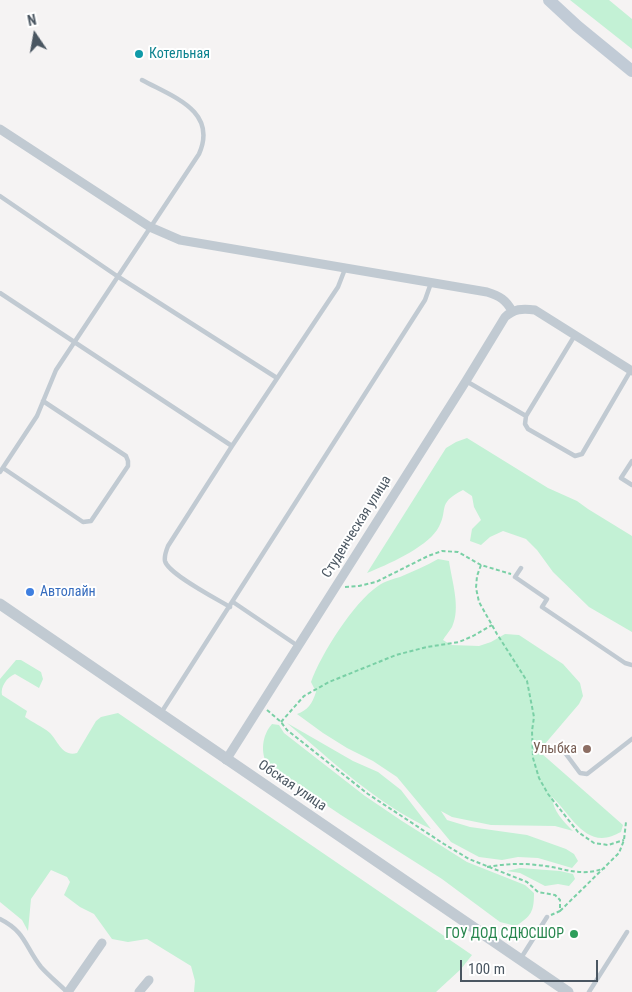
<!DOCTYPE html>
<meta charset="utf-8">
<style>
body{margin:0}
#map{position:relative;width:632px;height:992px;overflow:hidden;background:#f5f3f3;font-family:"Roboto Condensed",sans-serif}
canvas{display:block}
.north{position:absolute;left:10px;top:10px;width:50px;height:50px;-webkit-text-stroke:4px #fff;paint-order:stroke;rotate:348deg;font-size:14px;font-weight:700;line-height:20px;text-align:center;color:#4a5661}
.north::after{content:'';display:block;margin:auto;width:18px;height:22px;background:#4a5661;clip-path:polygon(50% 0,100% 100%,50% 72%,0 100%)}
.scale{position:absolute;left:460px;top:960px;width:138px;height:22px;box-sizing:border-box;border:2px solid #4a5661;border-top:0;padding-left:6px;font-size:15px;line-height:18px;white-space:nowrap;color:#4a5661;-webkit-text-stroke:4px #fff;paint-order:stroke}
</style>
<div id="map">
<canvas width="632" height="992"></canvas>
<div class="north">N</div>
<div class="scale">100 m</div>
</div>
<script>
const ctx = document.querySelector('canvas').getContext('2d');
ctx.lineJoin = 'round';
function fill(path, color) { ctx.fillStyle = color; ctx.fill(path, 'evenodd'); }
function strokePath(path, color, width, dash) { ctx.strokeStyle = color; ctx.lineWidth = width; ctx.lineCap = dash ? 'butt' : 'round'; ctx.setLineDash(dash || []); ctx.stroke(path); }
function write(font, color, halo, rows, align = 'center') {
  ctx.font = font + ' "Roboto Condensed",sans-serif'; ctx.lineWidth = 4; ctx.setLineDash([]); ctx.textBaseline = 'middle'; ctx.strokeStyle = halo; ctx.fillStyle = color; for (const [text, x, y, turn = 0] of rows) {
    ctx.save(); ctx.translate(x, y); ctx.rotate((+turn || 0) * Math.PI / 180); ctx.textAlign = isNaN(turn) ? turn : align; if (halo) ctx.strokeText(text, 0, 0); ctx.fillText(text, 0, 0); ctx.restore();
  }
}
fill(new Path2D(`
 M 570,0 L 609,0 L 632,19 L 632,49 Z
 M 467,438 L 548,488 L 577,501 L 588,509 L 632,536 L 632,632 L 589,607 L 553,572 L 537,550 L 526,539 L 503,531 L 490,537 L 481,545 L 470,541 L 472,529 L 481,520 L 474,507 L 472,496 L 463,490 C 435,504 450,510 437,530 C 425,548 387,565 367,573 L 446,448 L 456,442 Z
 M 438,559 L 449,561 C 452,582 461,608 452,627 C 449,632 445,636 443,640 L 451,645 L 479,646 L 491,642 L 505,634 L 519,635 L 563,664 L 580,683 L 583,696 L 579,704 L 544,745 L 541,753 L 623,825 L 621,832 C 615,835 608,838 602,838 C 580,838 567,810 552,797 C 553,811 563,821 573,831 L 555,826 L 491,825 L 452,817 L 441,811 L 447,820 L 470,827 L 527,835 L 566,849 L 574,854 L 578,861 L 572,868 L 538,858 L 518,857 L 502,860 L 479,857 L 451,842 L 397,777 L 373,761 L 347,748 L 323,733 L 297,714 C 308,710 312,704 316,692 L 311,682 C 321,654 354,602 378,586 C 385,581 393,579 400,577 C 413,571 426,566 438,559 Z
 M 16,660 L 21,660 L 41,672 L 43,679 L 39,688 L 15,674 C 7,677 0,687 2,695 L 27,711 L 25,717 C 33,723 42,726 50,733 C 58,741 62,757 77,753 L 96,721 L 101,717 L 118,713 L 472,955 L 461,969 L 436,992 L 194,992 L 195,981 L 191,966 L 147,939 L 128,942 L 112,939 L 94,914 L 80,907 L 64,895 L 70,882 L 67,877 L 51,870 L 31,899 L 28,931 L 22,920 L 0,902 L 0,679 Z
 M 287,723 L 353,761 L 378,772 L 401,790 L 431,829 C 377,804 332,761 287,723 Z
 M 272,724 L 279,725 L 284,733 L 365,796 L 402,821 L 467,862 L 525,885 L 534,893 C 534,912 531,916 516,926 L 500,922 L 442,879 L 341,815 L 268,766 C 260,753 262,735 272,724 Z
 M 520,868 L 560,871 L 573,874 L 575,879 L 569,886 L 558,884 L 545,886 L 520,873 L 507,871 Z`), '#c3f1d5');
strokePath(new Path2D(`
 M 481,565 L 477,576 L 476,588 L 479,602 L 497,634 L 527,681 L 534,717 L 532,731 L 533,758 L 539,778 L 548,794 L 578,832 L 594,843 L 608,845 L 624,840
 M 345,587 L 359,586 L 376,582 L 428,556 L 442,551 L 458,552 L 481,565 L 511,574
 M 267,710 L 281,722 L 287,730 L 368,794 L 444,844 L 469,859 L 527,882 L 538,892 L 555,895 L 560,900 L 560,911 L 551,915
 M 281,722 L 304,696 L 329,682 L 396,655 L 427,647 L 459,642 L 473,636 L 492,625
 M 487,867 C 504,864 520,863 537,865 C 564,867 579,878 605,868
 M 560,911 L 619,853 L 624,840 L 626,822`), '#7ad0a6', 2, [4, 2.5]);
strokePath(new Path2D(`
 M 0,196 L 117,276 L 277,378
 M 0,293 L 232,446
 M 575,335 L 526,416 L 525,424 L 528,429 L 575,456 L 582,454 L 631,370
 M 466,381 L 526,416
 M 632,461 L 621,478 L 632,485
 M 3,468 L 83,522 L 91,521 L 128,466 L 128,461 L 126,456 L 43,401
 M 0,472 L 37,416 L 56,370 L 199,154 C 218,111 173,97 142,80
 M 521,568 L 515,577 L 547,599 L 542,607 L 625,663 L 632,665
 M 233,602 L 298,646
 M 230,607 C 217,599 168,574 165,561 C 164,556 166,551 168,546 L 232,446 L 338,287 L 345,269
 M 161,713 L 425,300 L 431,283
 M 560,746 L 580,773 L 587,774 L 632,739
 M 0,919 C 26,932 25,947 41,967 C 49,976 59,984 67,992
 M 521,958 L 547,917
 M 589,992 L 627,932`), '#c1cad2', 4.5);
strokePath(new Path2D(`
 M 0,129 L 150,227 L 180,240 L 487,292 C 500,296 506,300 512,311
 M 226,760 L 466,381 L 505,317 C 514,309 522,308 535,310 L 632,371
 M 68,992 L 102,943
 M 139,992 L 149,980`), '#c1cad2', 9);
strokePath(new Path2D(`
 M 0,604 L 568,992`), '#c1cad2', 11);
strokePath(new Path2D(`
 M 549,0 L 577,26 L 632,71`), '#c1cbd6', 12);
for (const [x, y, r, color] of [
 [139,54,5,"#0f9aa8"],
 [30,592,5,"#3f7fe0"],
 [587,749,5,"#8d6e63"],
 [574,934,5,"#2e9e5b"]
]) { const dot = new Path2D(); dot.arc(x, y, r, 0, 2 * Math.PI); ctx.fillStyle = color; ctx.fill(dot); strokePath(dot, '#fff', 2); }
write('14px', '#0d838f', '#fff', [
 ["Котельная",149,54]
], 'left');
write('14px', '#4a5661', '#fff', [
 ["Студенческая улица",357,527,-58],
 ["Обская улица",292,786,34]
]);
write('14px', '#366cbe', '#fff', [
 ["Автолайн",40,592]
], 'left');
write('14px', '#785e54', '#fff', [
 ["Улыбка",577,749]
], 'right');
write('14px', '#27864d', '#fff', [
 ["ГОУ ДОД СДЮСШОР",564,934]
], 'right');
</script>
